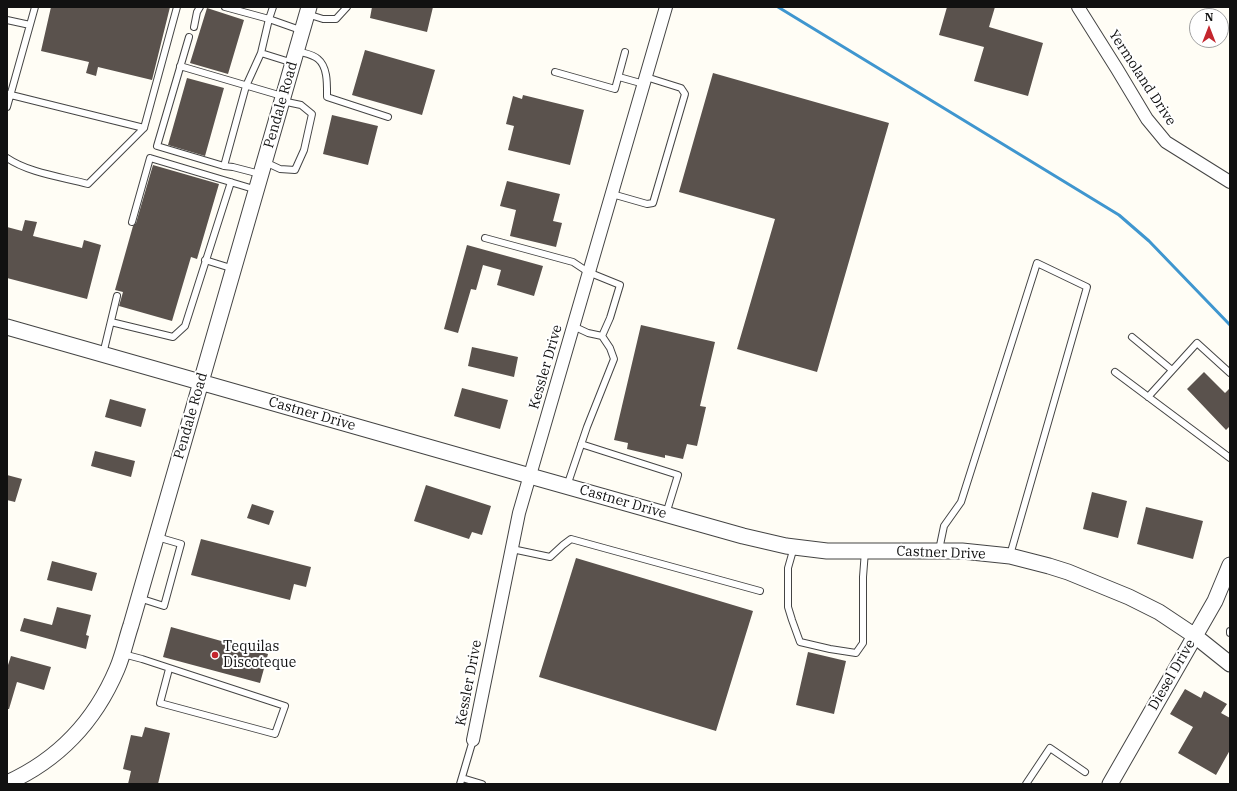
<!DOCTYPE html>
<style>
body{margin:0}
#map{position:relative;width:1237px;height:791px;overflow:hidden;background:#fffdf5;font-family:"IBM Plex Serif",serif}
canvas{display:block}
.frame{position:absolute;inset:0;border:8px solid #111;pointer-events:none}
.north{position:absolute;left:1189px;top:8px;width:40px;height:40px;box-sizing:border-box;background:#fff;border:1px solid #a0a0a0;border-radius:50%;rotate:0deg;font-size:11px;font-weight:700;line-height:16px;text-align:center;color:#111}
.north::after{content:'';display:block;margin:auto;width:14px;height:18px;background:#c4262e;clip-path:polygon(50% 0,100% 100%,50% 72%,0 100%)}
</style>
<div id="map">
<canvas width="1237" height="791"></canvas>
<div class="frame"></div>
<div class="north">N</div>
</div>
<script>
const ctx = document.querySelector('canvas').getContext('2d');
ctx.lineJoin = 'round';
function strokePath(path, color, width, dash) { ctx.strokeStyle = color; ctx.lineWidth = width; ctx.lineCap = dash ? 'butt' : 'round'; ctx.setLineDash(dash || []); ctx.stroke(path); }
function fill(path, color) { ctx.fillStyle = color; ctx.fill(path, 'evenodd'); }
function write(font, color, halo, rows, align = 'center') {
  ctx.font = font + ' "IBM Plex Serif",serif'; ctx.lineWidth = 4; ctx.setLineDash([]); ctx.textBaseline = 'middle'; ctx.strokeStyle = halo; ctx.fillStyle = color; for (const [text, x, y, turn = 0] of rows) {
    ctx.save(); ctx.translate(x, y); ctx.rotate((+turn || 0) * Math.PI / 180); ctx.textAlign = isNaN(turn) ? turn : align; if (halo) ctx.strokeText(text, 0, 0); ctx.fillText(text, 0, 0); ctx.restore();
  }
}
strokePath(new Path2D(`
 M 778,7 L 1119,215 L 1149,241 L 1230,325`), '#3f96cf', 3);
fill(new Path2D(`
 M 51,7 L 170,7 L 152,80 L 98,67 L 96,76 L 86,73 L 89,62 L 41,51 Z
 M 372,7 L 433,7 L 427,32 L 370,18 Z
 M 947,7 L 995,7 L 989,27 L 1043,43 L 1028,96 L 974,81 L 984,47 L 939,35 Z
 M 207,8 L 244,20 L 228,74 L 190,63 Z
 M 365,50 L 435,70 L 422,115 L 352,95 Z
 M 713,73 L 889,123 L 817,372 L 737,349 L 775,219 L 679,192 Z
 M 187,78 L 224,88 L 205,156 L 168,145 Z
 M 523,95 L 584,110 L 570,165 L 508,150 L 514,126 L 506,124 L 513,96 L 522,99 Z
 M 332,115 L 378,126 L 368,165 L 323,154 Z
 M 153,165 L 219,184 L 197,259 L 191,257 L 172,321 L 119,306 L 123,292 L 115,290 L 133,226 L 136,223 Z
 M 507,181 L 560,194 L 553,221 L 562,223 L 556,247 L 510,236 L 516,210 L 500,206 Z
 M 25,220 L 37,222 L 33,236 L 82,248 L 84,240 L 101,245 L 87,299 L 7,278 L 7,227 L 22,231 Z
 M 467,245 L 543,266 L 534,296 L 497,285 L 501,270 L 483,265 L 476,290 L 471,289 L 458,333 L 444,329 Z
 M 641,325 L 715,342 L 700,406 L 706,407 L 697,446 L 687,444 L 683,459 L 665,455 L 665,458 L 627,449 L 628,443 L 614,440 Z
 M 472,347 L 518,357 L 514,377 L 468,366 Z
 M 1204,372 L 1225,393 L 1230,388 L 1230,426 L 1226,430 L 1187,389 Z
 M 462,388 L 508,400 L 500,429 L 454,416 Z
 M 110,399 L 146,409 L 141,427 L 105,417 Z
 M 95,451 L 135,461 L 131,477 L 91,466 Z
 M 7,475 L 22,479 L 15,502 L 7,500 Z
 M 426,485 L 491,506 L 482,535 L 472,532 L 469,539 L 414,521 Z
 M 1092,492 L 1127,501 L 1118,538 L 1083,529 Z
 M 252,504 L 274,511 L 269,525 L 247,518 Z
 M 1146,507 L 1203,521 L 1193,559 L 1137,544 Z
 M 201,539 L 311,567 L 306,587 L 294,584 L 290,600 L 191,575 Z
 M 576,558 L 753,611 L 716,731 L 539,677 Z
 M 52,561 L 97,573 L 92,591 L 47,580 Z
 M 57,607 L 91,615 L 86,635 L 89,636 L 86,649 L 20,631 L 24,618 L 52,625 Z
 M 171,627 L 268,654 L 260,683 L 163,657 Z
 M 808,652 L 846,661 L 834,714 L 796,705 Z
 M 11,656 L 51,667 L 44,690 L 17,682 L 9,709 L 7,709 L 7,668 Z
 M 1185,689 L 1201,698 L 1204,691 L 1227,704 L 1221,713 L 1230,718 L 1230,750 L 1216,775 L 1178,753 L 1193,727 L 1170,714 Z
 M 145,727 L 170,733 L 158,784 L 128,784 L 131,771 L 123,769 L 131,735 L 142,737 Z`), '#5a524d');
const service = new Path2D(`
 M 273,7 L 269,19 L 303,31
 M 307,14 L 323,19 L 336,19 L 347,7
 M 7,20 L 30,25
 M 194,27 L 197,12 L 200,7
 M 189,37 L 157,146 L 224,166 L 233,167 L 260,174
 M 297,51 C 303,53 313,54 318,59 C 328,67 327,85 327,97 L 388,117
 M 261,53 L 293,63
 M 180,66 L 282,96
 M 555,72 L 615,89 L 625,52
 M 619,77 L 644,84
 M 7,94 L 144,128 L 177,7
 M 7,107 L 35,7
 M 7,158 C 29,173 62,177 88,184 L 144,128
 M 265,162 L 280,169 L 295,170 L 304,150 L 312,114 L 301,105 L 282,101
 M 224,166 L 246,86 L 261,53 L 269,19 L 225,7
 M 612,194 L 647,204 L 653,203 L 685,94 L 681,88 L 646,77
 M 132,222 L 150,158 L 257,190
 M 485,238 L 573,262 L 588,272 L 620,285 L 610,318 L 602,336 L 588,333 L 573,326
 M 205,260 L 234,269
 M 111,322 L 173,337 L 185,326 L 231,182
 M 1132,337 L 1172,370
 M 103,354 L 117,296
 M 1115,372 L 1230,458
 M 1148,397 L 1197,343 L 1230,373
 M 581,444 L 678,475 L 666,514
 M 567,486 L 587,427 L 614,359 L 610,348 L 602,336
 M 794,547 L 788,568 L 788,607 L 792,620 L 800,642 L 830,649 L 856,653 L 863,643 L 863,577 L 865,551
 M 512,549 L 550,557 L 563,545 L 571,539 L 760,591
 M 939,550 L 944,526 L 961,502 L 1037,263 L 1087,287 L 1010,555
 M 139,598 L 164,606 L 181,544 L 157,537
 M 1230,631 L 1230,633
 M 123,654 L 142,659 L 285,706 L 275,734 L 160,703 L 169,669
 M 462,778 L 482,784
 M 460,784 L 473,740
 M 1026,784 L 1050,748 L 1085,772`);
const minor = new Path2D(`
 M 1078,7 L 1117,69 L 1147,119 L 1166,142 L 1230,182
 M 473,740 L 519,513 L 666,7`);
const tertiary = new Path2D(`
 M 7,327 L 530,476 L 743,536 L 786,546 L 827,551 L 962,551 L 1010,556 L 1049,566 L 1068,572 L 1129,597 L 1159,612 L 1195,636 L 1230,664
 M 7,783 C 58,760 95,721 117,669 C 123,655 126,640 131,625 L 309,7
 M 1110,784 L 1215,601 L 1230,565`);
strokePath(service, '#444', 8);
strokePath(minor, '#444', 14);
strokePath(tertiary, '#444', 17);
strokePath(service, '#fff', 6);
strokePath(minor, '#fff', 12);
strokePath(tertiary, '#fff', 15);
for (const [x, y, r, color] of [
 [215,655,4,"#c4262e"]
]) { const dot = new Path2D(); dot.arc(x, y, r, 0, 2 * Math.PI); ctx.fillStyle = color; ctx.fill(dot); strokePath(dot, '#fff', 1.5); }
write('14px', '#111', '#fff', [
 ["Yermoland Drive",1142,78,57],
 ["Pendale Road",281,105,-74],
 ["Kessler Drive",546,367,-74],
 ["Castner Drive",312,414,16],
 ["Pendale Road",191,416,-74],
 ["Castner Drive",623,502,16],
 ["Castner Drive",941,553,2],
 ["Diesel Drive",1172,675,-60],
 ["Kessler Drive",469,683,-79]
]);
write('14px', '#111', '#fff', [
 ["Tequilas",223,647],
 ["Discoteque",223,663]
], 'left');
</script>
